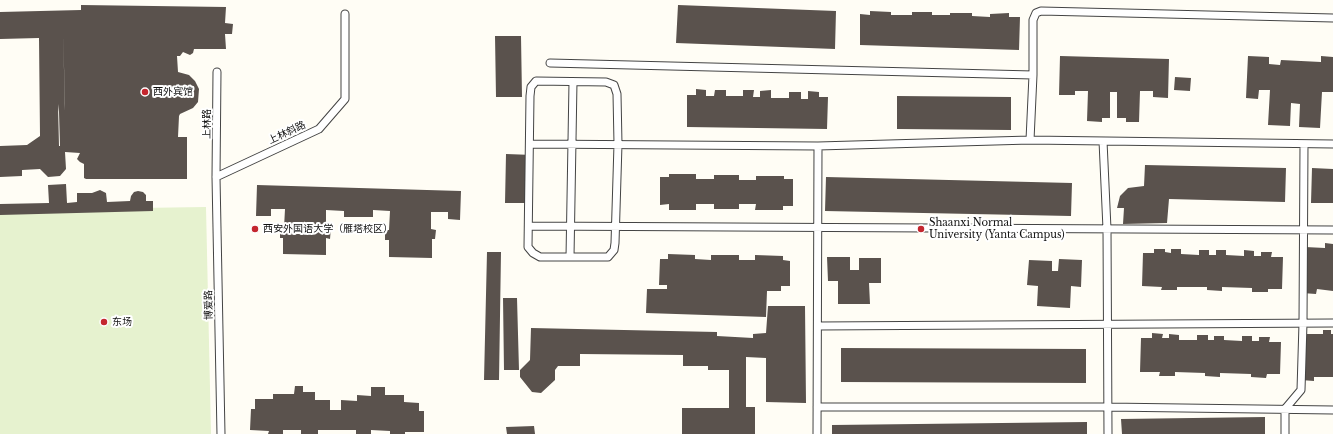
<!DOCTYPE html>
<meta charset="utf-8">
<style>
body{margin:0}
canvas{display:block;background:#fffdf5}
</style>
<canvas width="1333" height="434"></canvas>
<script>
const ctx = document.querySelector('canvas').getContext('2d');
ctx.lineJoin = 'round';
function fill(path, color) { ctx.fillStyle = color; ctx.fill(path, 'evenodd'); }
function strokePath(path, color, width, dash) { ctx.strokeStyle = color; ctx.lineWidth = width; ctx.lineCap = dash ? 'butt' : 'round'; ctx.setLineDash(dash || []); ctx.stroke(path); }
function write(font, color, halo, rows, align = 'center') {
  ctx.font = font + ' "Libre Baskerville","Noto Sans SC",serif'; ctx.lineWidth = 4; ctx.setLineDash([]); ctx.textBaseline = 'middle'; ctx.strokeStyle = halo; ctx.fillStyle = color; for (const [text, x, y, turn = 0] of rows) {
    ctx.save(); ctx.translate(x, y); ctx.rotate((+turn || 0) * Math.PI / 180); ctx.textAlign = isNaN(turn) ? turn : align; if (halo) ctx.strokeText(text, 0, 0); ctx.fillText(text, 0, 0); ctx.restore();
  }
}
fill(new Path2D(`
 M 206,207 L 211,434 L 0,434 L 0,210 Z`), '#e6f2cf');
fill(new Path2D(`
 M 81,5 L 226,7 L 225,23 L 233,24 L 232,34 L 225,34 L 226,49 L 194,49 L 193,53 L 190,55 L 183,52 L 180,56 L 177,56 L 178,72 L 189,75 L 195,81 L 199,89 L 198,102 L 193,108 L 180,114 L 179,116 L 178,137 L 187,137 L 187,179 L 86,179 L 84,178 L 84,164 L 80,162 L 77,159 L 80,153 L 65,152 L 66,169 L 60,176 L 48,177 L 40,169 L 22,170 L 22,176 L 0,177 L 0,146 L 27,145 L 40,136 L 39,38 L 0,39 L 0,12 L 81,10 ZM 63,29 L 65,104 L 65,111 ZM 58,104 L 59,112 L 60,146 L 59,146 Z
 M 678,5 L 836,11 L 835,49 L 676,43 Z
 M 870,11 L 891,12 L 891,15 L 912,15 L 912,12 L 932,12 L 932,15 L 950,15 L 950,13 L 972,13 L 972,16 L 990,17 L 990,14 L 1009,13 L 1009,17 L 1020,17 L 1019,50 L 860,45 L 860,14 L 870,15 Z
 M 495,36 L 521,36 L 522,97 L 496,97 Z
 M 1060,56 L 1169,59 L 1168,98 L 1153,97 L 1153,91 L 1140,91 L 1139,122 L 1126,122 L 1126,118 L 1117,118 L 1117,92 L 1110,92 L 1110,118 L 1102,118 L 1102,122 L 1087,121 L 1088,91 L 1075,91 L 1075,95 L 1059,95 Z
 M 1248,56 L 1269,57 L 1269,64 L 1280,65 L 1281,60 L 1321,62 L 1321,56 L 1333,57 L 1333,92 L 1322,92 L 1320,128 L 1299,127 L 1300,104 L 1291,103 L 1290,126 L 1268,125 L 1270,90 L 1259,90 L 1258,99 L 1246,98 Z
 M 1175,77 L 1191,78 L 1190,91 L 1174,90 Z
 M 696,89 L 706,90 L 706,96 L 714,96 L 715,90 L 726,90 L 726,96 L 743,96 L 743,90 L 754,90 L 753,97 L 760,97 L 760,91 L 771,90 L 771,98 L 789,98 L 789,92 L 801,92 L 801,99 L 808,99 L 808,91 L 819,92 L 819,97 L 828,97 L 827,129 L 687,127 L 687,95 L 696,95 Z
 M 897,96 L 1011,97 L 1011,130 L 897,129 Z
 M 506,154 L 533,155 L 531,203 L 505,203 Z
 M 1145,165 L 1286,168 L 1285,202 L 1169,199 L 1167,223 L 1123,224 L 1124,208 L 1117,208 L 1120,196 L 1128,188 L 1144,186 Z
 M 1312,168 L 1333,169 L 1333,203 L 1311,203 Z
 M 669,174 L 696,174 L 696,179 L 714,179 L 714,175 L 739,175 L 739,180 L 756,180 L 756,176 L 784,176 L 784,179 L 793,179 L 793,206 L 783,206 L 783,210 L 755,210 L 756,204 L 739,204 L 739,209 L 714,209 L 714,204 L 696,204 L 696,210 L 669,210 L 669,204 L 660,205 L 660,177 L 669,177 Z
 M 826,177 L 1072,183 L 1071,216 L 825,211 Z
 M 66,184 L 67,203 L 77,202 L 77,193 L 92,193 L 100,190 L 106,193 L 107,202 L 130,201 L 131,196 L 134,192 L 138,191 L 143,192 L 146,195 L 146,201 L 153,201 L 153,211 L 0,215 L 0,204 L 49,203 L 48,185 Z
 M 257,185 L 461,191 L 460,220 L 448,219 L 448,212 L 431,212 L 431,229 L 436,230 L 435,239 L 432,239 L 432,258 L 389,257 L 389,240 L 385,240 L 385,230 L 389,230 L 390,211 L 373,210 L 373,217 L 344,217 L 344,211 L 326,210 L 326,227 L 331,227 L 330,239 L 326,238 L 326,255 L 283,254 L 283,238 L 280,238 L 280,227 L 284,228 L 285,209 L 271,209 L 271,216 L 256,216 Z
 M 1325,243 L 1333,244 L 1333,291 L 1317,289 L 1316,294 L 1302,293 L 1305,247 L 1325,248 Z
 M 1154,249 L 1165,249 L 1165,252 L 1171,253 L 1171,249 L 1181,249 L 1181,254 L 1199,255 L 1199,250 L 1209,250 L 1209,255 L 1216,255 L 1216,250 L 1226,250 L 1226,255 L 1244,256 L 1244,250 L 1254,251 L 1254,256 L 1261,256 L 1261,252 L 1272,252 L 1271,257 L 1283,257 L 1282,289 L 1268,289 L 1268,292 L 1252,292 L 1252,288 L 1222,287 L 1222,291 L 1207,290 L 1207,287 L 1177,287 L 1177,290 L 1161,290 L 1162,287 L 1142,286 L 1143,253 L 1154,253 Z
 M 487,252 L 501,252 L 499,380 L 484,380 Z
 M 668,254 L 695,255 L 695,259 L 711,260 L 711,255 L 739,255 L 739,260 L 755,260 L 755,255 L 783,256 L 783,260 L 790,261 L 790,286 L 781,286 L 781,291 L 767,291 L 766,317 L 646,313 L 647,289 L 667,289 L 667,285 L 659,285 L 660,259 L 668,259 Z
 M 827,257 L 850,257 L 850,270 L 859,270 L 859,258 L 881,258 L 881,283 L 869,283 L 870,304 L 838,304 L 838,281 L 828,281 Z
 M 1059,259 L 1082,260 L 1081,287 L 1071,286 L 1070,308 L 1037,306 L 1038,286 L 1027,285 L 1029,260 L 1052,261 L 1052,271 L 1058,271 Z
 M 503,298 L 517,298 L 519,370 L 504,370 Z
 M 768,306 L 805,306 L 806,403 L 766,402 L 766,358 L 746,357 L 746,407 L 755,407 L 755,434 L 682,434 L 682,408 L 729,408 L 729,370 L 708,370 L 708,366 L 683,366 L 683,355 L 580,354 L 580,366 L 558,366 L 555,370 L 555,380 L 541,393 L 532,392 L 520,377 L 520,370 L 530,360 L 531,328 L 717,332 L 717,336 L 753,338 L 753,334 L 766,333 Z
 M 1323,330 L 1331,330 L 1331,334 L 1333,334 L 1333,377 L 1314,377 L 1314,381 L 1301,380 L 1302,334 L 1323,334 Z
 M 1152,333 L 1163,334 L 1162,338 L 1169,338 L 1169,334 L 1179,335 L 1179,340 L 1197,340 L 1197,335 L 1208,335 L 1208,340 L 1214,340 L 1214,336 L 1224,336 L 1224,340 L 1242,341 L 1242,336 L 1252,336 L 1252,341 L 1259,341 L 1259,337 L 1270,337 L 1269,342 L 1281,342 L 1280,374 L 1267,374 L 1266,378 L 1251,377 L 1251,374 L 1220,373 L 1220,377 L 1205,376 L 1205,373 L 1175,372 L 1175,376 L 1159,376 L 1160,372 L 1140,372 L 1141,338 L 1152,338 Z
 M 841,348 L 1086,349 L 1086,383 L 841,382 Z
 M 295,386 L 303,386 L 303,392 L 315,392 L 315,400 L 330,400 L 330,410 L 341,410 L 341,400 L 357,401 L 357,395 L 371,396 L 371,387 L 385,387 L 385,395 L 404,395 L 404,402 L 419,403 L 419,411 L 424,411 L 424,432 L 405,432 L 405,434 L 390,434 L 390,431 L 371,430 L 371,434 L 356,434 L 356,430 L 318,430 L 318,434 L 301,434 L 301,430 L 283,430 L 283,434 L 268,434 L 269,431 L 250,430 L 251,409 L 255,409 L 255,399 L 273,399 L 273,394 L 294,394 Z
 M 1265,417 L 1265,434 L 1122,434 L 1121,419 Z
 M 1087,422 L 1087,434 L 832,434 L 832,425 Z
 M 534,426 L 535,434 L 507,434 L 506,427 Z`), '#5a524d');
const service = new Path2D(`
 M 550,63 L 1033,75 L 1033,20 L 1036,13 L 1041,11 L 1333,18
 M 217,72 L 216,177 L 221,434
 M 536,81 L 606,82 L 614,85 L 617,94 L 618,144 L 615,243 L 614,250 L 608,257 L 540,257 L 533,253 L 528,247 L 530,96 L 531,87 Z
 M 1030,140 L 1033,75
 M 1103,141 L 1107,229 L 1108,434
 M 530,144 L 818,146 L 1030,140 L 1333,144
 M 216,177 L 319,129 L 345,99 L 345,14
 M 529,226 L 1333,230
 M 570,257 L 573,82
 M 818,326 L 1333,323
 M 817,407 L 1107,407 L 1333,410
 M 817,434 L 818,146
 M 1285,434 L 1285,409 L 1301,390 L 1303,323 L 1304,144`);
strokePath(service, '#444', 9);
strokePath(service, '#fff', 7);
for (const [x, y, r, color] of [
 [145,92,4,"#c4262e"],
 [255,229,4,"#c4262e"],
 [921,229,4,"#c4262e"],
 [104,322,4,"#c4262e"]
]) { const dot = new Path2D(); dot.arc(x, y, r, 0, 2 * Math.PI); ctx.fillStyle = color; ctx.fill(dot); strokePath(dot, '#fff', 1.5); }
write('10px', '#111', '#fff', [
 ["西外宾馆",153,92],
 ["Shaanxi Normal",929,223],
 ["University (Yanta Campus)",929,235],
 ["西安外国语大学（雁塔校区）",263,229],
 ["东场",112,322]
], 'left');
write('10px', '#111', '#fff', [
 ["上林路",207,124,-90],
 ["上林斜路",287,133,-25],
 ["博爱路",209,305,-91]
]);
</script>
